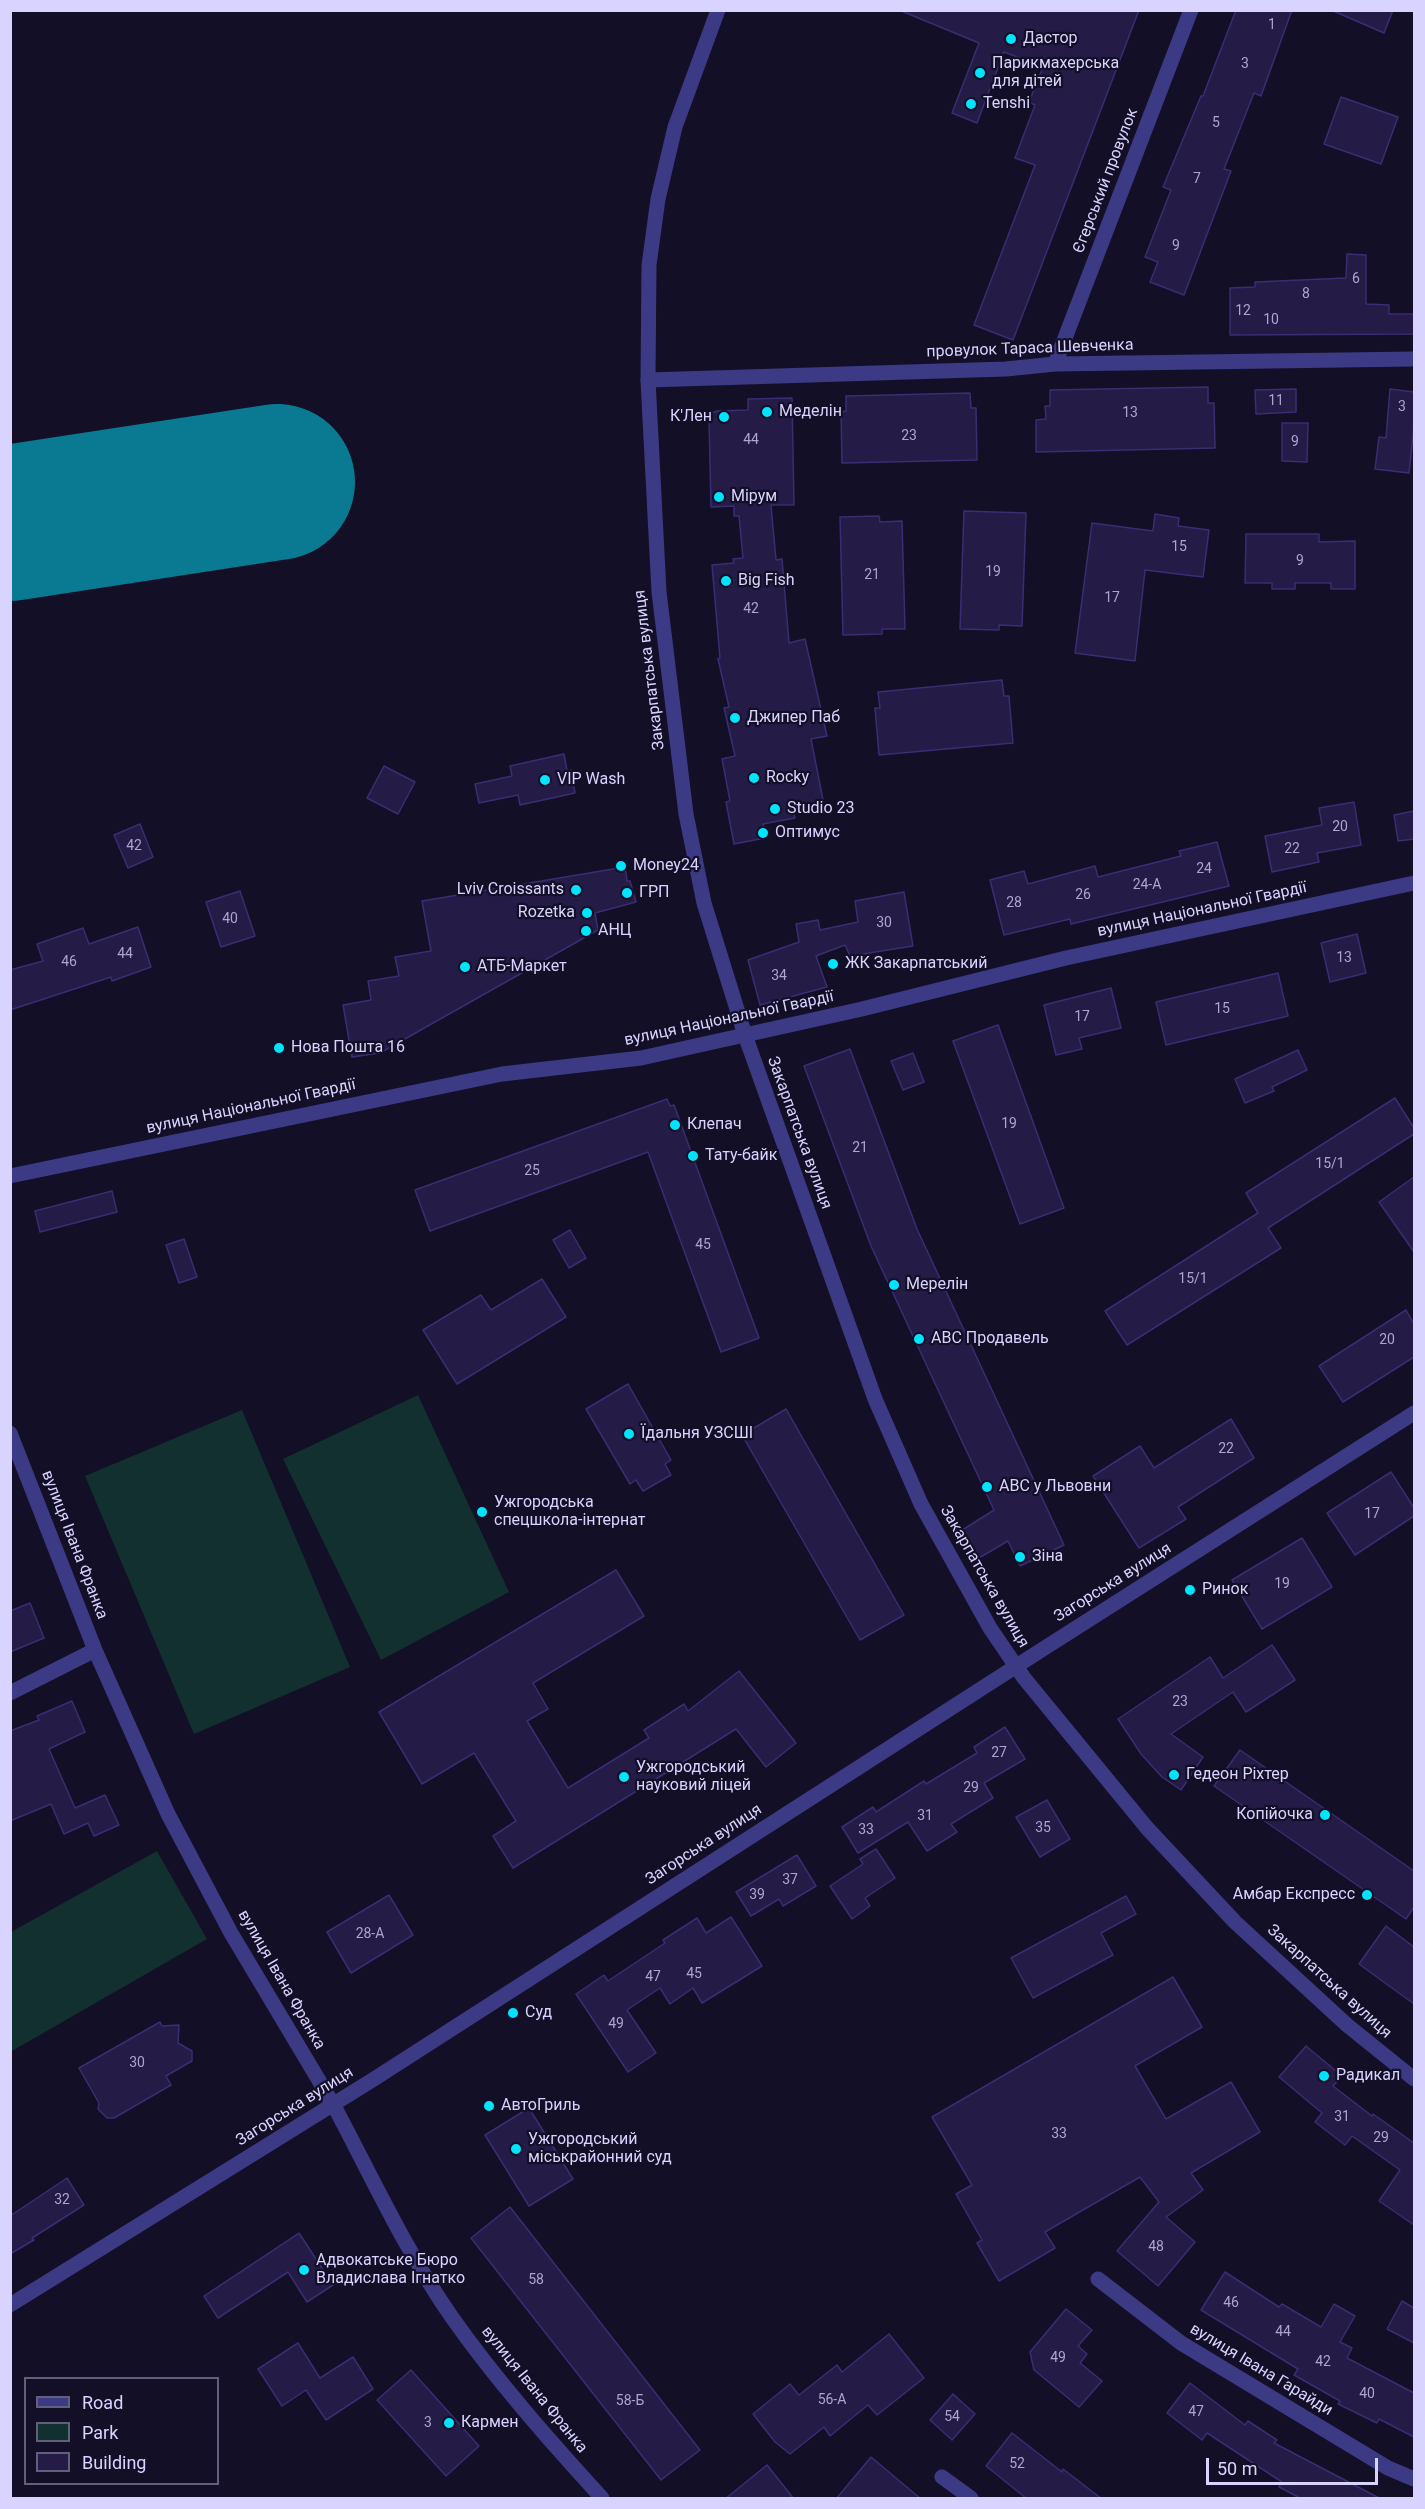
<!DOCTYPE html>
<meta charset="utf-8">
<style>
body{margin:0}
#map{position:relative;width:1425px;height:2509px;overflow:hidden;background:#130f26;font-family:Roboto,sans-serif}
canvas{display:block}
.frame{position:absolute;inset:0;border:12px solid #d9d4ff;pointer-events:none}
.legend{position:absolute;left:24px;top:2377px;width:195px;height:108px;box-sizing:border-box;background:#130f26;border:2px solid #625e7d;margin:0;padding:8px 10px;list-style:none;font-size:18px;color:#d9d4ff}
.legend li{display:flex;align-items:center;gap:12px;height:30px}
.legend b{width:30px;border:2px solid #625e7d}
.scale{position:absolute;left:1206px;top:2458px;width:172px;height:27px;box-sizing:border-box;border:3px solid #d9d4ff;border-top:0;padding-left:8px;font-size:18px;line-height:21px;white-space:nowrap;color:#d9d4ff;-webkit-text-stroke:4px #130f26;paint-order:stroke}
</style>
<div id="map">
<canvas width="1425" height="2509"></canvas>
<div class="frame"></div>
<ul class="legend">
<li><b style="height:8px;background:#3d3a85"></b>Road</li>
<li><b style="height:16px;background:#12302f"></b>Park</li>
<li><b style="height:16px;background:#241b47"></b>Building</li>
</ul>
<div class="scale">50 m</div>
</div>
<script>
const ctx = document.querySelector('canvas').getContext('2d');
ctx.lineJoin = 'round';
function fill(path, color) { ctx.fillStyle = color; ctx.fill(path, 'evenodd'); }
function strokePath(path, color, width, dash) { ctx.strokeStyle = color; ctx.lineWidth = width; ctx.lineCap = dash ? 'butt' : 'round'; ctx.setLineDash(dash || []); ctx.stroke(path); }
function write(font, color, halo, rows, align = 'center') {
  ctx.font = font + ' Roboto,sans-serif'; ctx.lineWidth = 4.5; ctx.setLineDash([]); ctx.textBaseline = 'middle'; ctx.strokeStyle = halo; ctx.fillStyle = color; for (const [text, x, y, turn = 0] of rows) {
    ctx.save(); ctx.translate(x, y); ctx.rotate((+turn || 0) * Math.PI / 180); ctx.textAlign = isNaN(turn) ? turn : align; if (halo) ctx.strokeText(text, 0, 0); ctx.fillText(text, 0, 0); ctx.restore();
  }
}
fill(new Path2D(`
 M 418,1395 L 509,1592 L 381,1660 L 283,1459 Z
 M 242,1410 L 350,1667 L 194,1734 L 85,1476 Z
 M 157,1851 L 207,1939 L 12,2051 L 11,1932 Z`), '#12302f');
strokePath(new Path2D(`
 M 10,523 L 277,482`), '#0a7a92', 156);
const building = new Path2D(`
 M 899,10 L 1139,10 L 1013,340 L 974,325 L 1035,165 L 1015,158 L 1035,105 L 1029,102 L 1043,67 L 1004,52 L 977,123 L 952,113 L 979,43 Z
 M 1236,10 L 1292,10 L 1261,96 L 1254,93 L 1224,169 L 1231,171 L 1184,295 L 1150,282 L 1158,262 L 1145,257 L 1171,190 L 1163,187 L 1201,96 L 1203,96 Z
 M 1331,10 L 1393,10 L 1384,33 Z
 M 1341,97 L 1398,117 L 1381,164 L 1324,144 Z
 M 1347,254 L 1366,255 L 1366,304 L 1389,305 L 1389,314 L 1414,314 L 1414,334 L 1230,335 L 1230,288 L 1255,287 L 1255,282 L 1346,278 Z
 M 1208,387 L 1208,403 L 1214,403 L 1215,448 L 1036,452 L 1036,420 L 1046,419 L 1045,406 L 1050,406 L 1050,390 Z
 M 1296,389 L 1296,412 L 1256,414 L 1255,390 Z
 M 1390,389 L 1414,392 L 1414,426 L 1409,473 L 1375,469 L 1379,437 L 1386,438 Z
 M 970,393 L 971,408 L 976,408 L 977,460 L 842,463 L 841,412 L 846,411 L 846,396 Z
 M 792,398 L 794,505 L 771,505 L 776,560 L 782,559 L 789,643 L 805,639 L 827,736 L 811,739 L 824,805 L 793,811 L 795,818 L 763,824 L 765,838 L 734,844 L 726,802 L 730,801 L 722,759 L 735,756 L 724,708 L 729,707 L 718,659 L 720,658 L 712,565 L 734,563 L 733,559 L 743,558 L 739,516 L 734,516 L 734,506 L 711,507 L 709,419 L 711,413 L 717,411 L 748,410 L 748,399 Z
 M 1282,423 L 1308,423 L 1307,462 L 1282,461 Z
 M 964,511 L 1026,513 L 1022,626 L 999,625 L 999,630 L 960,629 Z
 M 1155,514 L 1179,518 L 1178,526 L 1209,530 L 1203,577 L 1145,570 L 1135,661 L 1075,653 L 1092,523 L 1153,531 Z
 M 879,516 L 880,522 L 902,521 L 905,629 L 882,629 L 882,634 L 843,635 L 840,517 Z
 M 1246,534 L 1319,534 L 1319,542 L 1355,541 L 1355,589 L 1331,589 L 1331,583 L 1295,583 L 1295,589 L 1272,589 L 1272,583 L 1245,583 Z
 M 1002,680 L 1004,696 L 1009,696 L 1013,743 L 879,755 L 875,708 L 880,708 L 878,692 Z
 M 564,754 L 567,771 L 571,770 L 575,793 L 520,805 L 518,795 L 479,803 L 475,784 L 512,776 L 510,766 Z
 M 384,766 L 415,782 L 398,814 L 367,798 Z
 M 1354,802 L 1361,845 L 1317,853 L 1319,862 L 1272,872 L 1265,836 L 1322,825 L 1319,808 Z
 M 1414,811 L 1414,839 L 1398,841 L 1394,815 Z
 M 140,824 L 153,857 L 128,868 L 114,835 Z
 M 1217,842 L 1229,886 L 1071,924 L 1070,919 L 1004,935 L 990,880 L 1024,871 L 1028,884 L 1095,866 L 1098,877 L 1181,856 L 1179,851 Z
 M 625,867 L 627,881 L 630,881 L 636,902 L 595,913 L 598,930 L 380,1053 L 352,1057 L 343,1005 L 371,1000 L 368,981 L 399,976 L 395,957 L 431,951 L 422,901 Z
 M 240,891 L 255,936 L 221,947 L 206,902 Z
 M 904,892 L 913,946 L 850,956 L 845,945 L 816,956 L 827,987 L 760,1005 L 748,960 L 799,942 L 796,924 L 818,920 L 820,930 L 858,922 L 855,901 Z
 M 138,927 L 151,967 L 112,981 L 111,977 L 10,1010 L 10,970 L 43,961 L 37,944 L 83,928 L 89,944 Z
 M 1357,934 L 1366,973 L 1330,982 L 1321,943 Z
 M 1278,973 L 1288,1016 L 1166,1045 L 1156,1002 Z
 M 1111,988 L 1121,1028 L 1079,1038 L 1082,1049 L 1056,1055 L 1044,1005 Z
 M 998,1025 L 1064,1208 L 1020,1224 L 953,1041 Z
 M 850,1049 L 917,1229 L 1064,1545 L 1020,1566 L 1008,1541 L 972,1562 L 956,1534 L 994,1510 L 871,1246 L 804,1066 Z
 M 1298,1050 L 1307,1070 L 1272,1087 L 1274,1091 L 1245,1103 L 1235,1079 Z
 M 913,1053 L 924,1082 L 903,1090 L 891,1061 Z
 M 1395,1098 L 1414,1128 L 1414,1134 L 1268,1228 L 1281,1248 L 1127,1345 L 1105,1311 L 1258,1213 L 1246,1193 Z
 M 667,1099 L 670,1106 L 674,1105 L 759,1338 L 721,1352 L 648,1152 L 430,1231 L 415,1190 Z
 M 1414,1177 L 1414,1252 L 1379,1202 Z
 M 112,1191 L 117,1212 L 40,1232 L 35,1211 Z
 M 570,1230 L 586,1258 L 569,1268 L 553,1240 Z
 M 184,1239 L 197,1277 L 179,1283 L 166,1245 Z
 M 542,1279 L 566,1317 L 457,1384 L 423,1330 L 481,1295 L 491,1310 Z
 M 1406,1310 L 1414,1324 L 1414,1357 L 1343,1402 L 1319,1366 Z
 M 628,1384 L 671,1460 L 665,1464 L 671,1475 L 643,1491 L 636,1480 L 630,1484 L 586,1409 Z
 M 786,1409 L 904,1615 L 860,1640 L 742,1435 Z
 M 1231,1419 L 1254,1458 L 1178,1507 L 1186,1519 L 1139,1548 L 1093,1476 L 1140,1446 L 1154,1468 Z
 M 1391,1472 L 1414,1508 L 1414,1516 L 1355,1555 L 1327,1513 Z
 M 1302,1538 L 1332,1587 L 1262,1629 L 1232,1580 Z
 M 616,1570 L 644,1616 L 533,1683 L 548,1709 L 527,1721 L 568,1788 L 649,1738 L 644,1730 L 684,1704 L 688,1711 L 739,1671 L 796,1743 L 766,1767 L 736,1729 L 513,1868 L 493,1836 L 516,1821 L 474,1753 L 422,1784 L 379,1712 Z
 M 30,1603 L 44,1638 L 10,1652 L 10,1611 Z
 M 1272,1645 L 1295,1680 L 1246,1712 L 1233,1692 L 1171,1734 L 1203,1757 L 1181,1790 L 1162,1777 L 1141,1754 L 1118,1719 L 1210,1657 L 1223,1678 Z
 M 72,1701 L 85,1732 L 49,1749 L 75,1808 L 105,1795 L 119,1825 L 94,1836 L 88,1823 L 64,1834 L 51,1804 L 10,1821 L 10,1731 L 39,1720 L 37,1716 Z
 M 1005,1727 L 1025,1759 L 984,1783 L 993,1798 L 951,1824 L 957,1832 L 927,1851 L 908,1822 L 858,1853 L 842,1827 L 873,1807 L 876,1812 L 924,1781 L 926,1784 L 977,1753 L 974,1747 Z
 M 1240,1750 L 1414,1871 L 1414,1907 L 1406,1919 L 1214,1786 Z
 M 1047,1800 L 1070,1839 L 1040,1857 L 1016,1817 Z
 M 876,1849 L 895,1878 L 865,1898 L 870,1906 L 852,1919 L 830,1886 L 863,1864 L 860,1859 Z
 M 797,1855 L 816,1886 L 783,1906 L 779,1899 L 751,1916 L 736,1892 Z
 M 389,1895 L 413,1935 L 351,1973 L 327,1932 Z
 M 1126,1896 L 1136,1914 L 1101,1933 L 1113,1955 L 1033,1998 L 1011,1958 Z
 M 731,1917 L 762,1966 L 702,2003 L 693,1988 L 670,2004 L 660,1988 L 627,2010 L 656,2053 L 628,2072 L 576,1994 L 604,1975 L 608,1981 L 665,1943 L 663,1940 L 697,1918 L 706,1933 Z
 M 1386,1926 L 1414,1947 L 1414,2004 L 1359,1964 Z
 M 1173,1977 L 1202,2027 L 1135,2066 L 1166,2119 L 1231,2082 L 1260,2132 L 1191,2173 L 1203,2190 L 1166,2217 L 1195,2242 L 1158,2286 L 1117,2251 L 1159,2202 L 1140,2177 L 1045,2232 L 1055,2248 L 999,2281 L 977,2243 L 982,2240 L 956,2194 L 972,2185 L 932,2117 Z
 M 160,2022 L 162,2026 L 179,2025 L 178,2043 L 192,2051 L 192,2061 L 166,2076 L 171,2085 L 114,2118 L 107,2118 L 98,2109 L 99,2103 L 79,2068 Z
 M 1306,2046 L 1342,2076 L 1333,2086 L 1372,2116 L 1373,2114 L 1414,2143 L 1414,2225 L 1379,2201 L 1400,2170 L 1352,2136 L 1345,2145 L 1315,2122 L 1322,2113 L 1279,2077 Z
 M 529,2108 L 573,2179 L 529,2206 L 485,2135 Z
 M 67,2178 L 84,2205 L 32,2238 L 34,2240 L 10,2254 L 10,2216 Z
 M 510,2207 L 700,2450 L 661,2480 L 471,2238 Z
 M 299,2233 L 333,2285 L 307,2302 L 288,2272 L 218,2318 L 204,2296 Z
 M 1225,2272 L 1279,2307 L 1282,2304 L 1321,2327 L 1334,2304 L 1355,2316 L 1340,2342 L 1352,2348 L 1347,2358 L 1414,2393 L 1414,2437 L 1379,2419 L 1377,2423 L 1338,2404 L 1340,2401 L 1294,2375 L 1298,2369 L 1201,2310 Z
 M 1402,2301 L 1414,2308 L 1414,2343 L 1387,2329 Z
 M 1066,2309 L 1092,2330 L 1078,2346 L 1087,2354 L 1080,2363 L 1102,2381 L 1079,2407 L 1034,2370 L 1030,2352 Z
 M 889,2334 L 924,2378 L 877,2415 L 868,2405 L 830,2436 L 824,2427 L 790,2454 L 775,2442 L 753,2414 L 790,2384 L 799,2395 L 837,2365 L 842,2372 Z
 M 298,2343 L 320,2378 L 353,2357 L 373,2389 L 326,2420 L 306,2390 L 282,2406 L 258,2369 Z
 M 411,2370 L 479,2446 L 446,2476 L 377,2400 Z
 M 1190,2383 L 1245,2425 L 1248,2421 L 1277,2440 L 1274,2443 L 1381,2499 L 1302,2499 L 1279,2487 L 1282,2482 L 1207,2433 L 1202,2440 L 1167,2413 Z
 M 953,2394 L 975,2414 L 952,2440 L 930,2420 Z
 M 1012,2433 L 1062,2472 L 1063,2469 L 1102,2499 L 1027,2499 L 986,2466 Z
 M 871,2457 L 921,2499 L 836,2499 Z
 M 767,2465 L 794,2499 L 725,2499 Z`);
fill(building, '#241b47');
strokePath(building, '#3b2d73', 1.5);
strokePath(new Path2D(`
 M 1055,364 L 1191,10
 M 648,380 L 1006,369 L 1055,364 L 1414,359
 M 10,1176 L 502,1074 L 641,1058 L 862,1009 L 1066,958 L 1414,883
 M 10,1433 L 95,1650 L 168,1814 L 231,1933 L 333,2104
 M 10,1693 L 95,1650
 M 1098,2279 L 1181,2343 L 1388,2468 L 1414,2479
 M 942,2477 L 971,2498`), '#3d3a85', 15);
strokePath(new Path2D(`
 M 718,10 L 675,127 L 658,199 L 649,265 L 648,380 L 659,592 L 686,814 L 704,903 L 745,1035 L 875,1399 L 921,1504 L 990,1628 L 1024,1678 L 1147,1828 L 1235,1922 L 1347,2025 L 1414,2079
 M 333,2104 C 371,2175 405,2250 451,2316 C 496,2380 549,2440 602,2498
 M 10,2305 L 374,2079 L 1043,1649 L 1414,1413`), '#3d3a85', 15);
for (const [x, y, r, color] of [
 [1011,39,6,"#00e5ff"],
 [980,73,6,"#00e5ff"],
 [971,104,6,"#00e5ff"],
 [767,412,6,"#00e5ff"],
 [724,417,6,"#00e5ff"],
 [719,497,6,"#00e5ff"],
 [726,581,6,"#00e5ff"],
 [735,718,6,"#00e5ff"],
 [754,778,6,"#00e5ff"],
 [545,780,6,"#00e5ff"],
 [775,809,6,"#00e5ff"],
 [763,833,6,"#00e5ff"],
 [621,866,6,"#00e5ff"],
 [576,890,6,"#00e5ff"],
 [627,893,6,"#00e5ff"],
 [587,913,6,"#00e5ff"],
 [586,931,6,"#00e5ff"],
 [833,964,6,"#00e5ff"],
 [465,967,6,"#00e5ff"],
 [279,1048,6,"#00e5ff"],
 [675,1125,6,"#00e5ff"],
 [693,1156,6,"#00e5ff"],
 [894,1285,6,"#00e5ff"],
 [919,1339,6,"#00e5ff"],
 [629,1434,6,"#00e5ff"],
 [987,1487,6,"#00e5ff"],
 [482,1512,6,"#00e5ff"],
 [1020,1557,6,"#00e5ff"],
 [1190,1590,6,"#00e5ff"],
 [1174,1775,6,"#00e5ff"],
 [624,1777,6,"#00e5ff"],
 [1325,1815,6,"#00e5ff"],
 [1367,1895,6,"#00e5ff"],
 [513,2013,6,"#00e5ff"],
 [1324,2076,6,"#00e5ff"],
 [489,2106,6,"#00e5ff"],
 [516,2149,6,"#00e5ff"],
 [304,2270,6,"#00e5ff"],
 [449,2423,6,"#00e5ff"]
]) { const dot = new Path2D(); dot.arc(x, y, r, 0, 2 * Math.PI); ctx.fillStyle = color; ctx.fill(dot); strokePath(dot, '#130f26', 2); }
write('14px', '#aca6d1', null, [
 ["1",1272,25],
 ["3",1245,64],
 ["5",1216,123],
 ["7",1197,179],
 ["9",1176,246],
 ["6",1356,279],
 ["8",1306,294],
 ["12",1243,311],
 ["10",1271,320],
 ["11",1276,401],
 ["3",1402,407],
 ["13",1130,413],
 ["23",909,436],
 ["44",751,440],
 ["9",1295,442],
 ["15",1179,547],
 ["9",1300,561],
 ["19",993,572],
 ["21",872,575],
 ["17",1112,598],
 ["42",751,609],
 ["20",1340,827],
 ["42",134,846],
 ["22",1292,849],
 ["24",1204,869],
 ["24-А",1147,885],
 ["26",1083,895],
 ["28",1014,903],
 ["40",230,919],
 ["30",884,923],
 ["44",125,954],
 ["13",1344,958],
 ["46",69,962],
 ["34",779,976],
 ["15",1222,1009],
 ["17",1082,1017],
 ["19",1009,1124],
 ["21",860,1148],
 ["15/1",1330,1164],
 ["25",532,1171],
 ["45",703,1245],
 ["15/1",1193,1279],
 ["20",1387,1340],
 ["22",1226,1449],
 ["17",1372,1514],
 ["19",1282,1584],
 ["23",1180,1702],
 ["27",999,1753],
 ["29",971,1788],
 ["31",925,1816],
 ["35",1043,1828],
 ["33",866,1830],
 ["37",790,1880],
 ["39",757,1895],
 ["28-А",370,1934],
 ["45",694,1974],
 ["47",653,1977],
 ["49",616,2024],
 ["30",137,2063],
 ["31",1342,2117],
 ["33",1059,2134],
 ["29",1381,2138],
 ["32",62,2200],
 ["48",1156,2247],
 ["58",536,2280],
 ["46",1231,2303],
 ["44",1283,2332],
 ["49",1058,2358],
 ["42",1323,2362],
 ["40",1367,2394],
 ["56-А",832,2400],
 ["58-Б",630,2401],
 ["47",1196,2412],
 ["54",952,2417],
 ["3",428,2423],
 ["52",1017,2464]
]);
write('16px', '#d9d4ff', '#130f26', [
 ["Дастор",1023,39],
 ["Парикмахерська",992,64],
 ["для дітей",992,82],
 ["Tenshi",983,104],
 ["Меделін",779,412],
 ["К'Лен",712,417,"right"],
 ["Мірум",731,497],
 ["Big Fish",738,581],
 ["Джипер Паб",747,718],
 ["Rocky",766,778],
 ["VIP Wash",557,780],
 ["Studio 23",787,809],
 ["Оптимус",775,833],
 ["Money24",633,866],
 ["Lviv Croissants",564,890,"right"],
 ["ГРП",639,893],
 ["Rozetka",575,913,"right"],
 ["АНЦ",598,931],
 ["ЖК Закарпатський",845,964],
 ["АТБ-Маркет",477,967],
 ["Нова Пошта 16",291,1048],
 ["Клепач",687,1125],
 ["Тату-байк",705,1156],
 ["Мерелін",906,1285],
 ["ABC Продавель",931,1339],
 ["Їдальня УЗСШІ",641,1434],
 ["ABC у Львовни",999,1487],
 ["Ужгородська",494,1503],
 ["спецшкола-інтернат",494,1521],
 ["Зіна",1032,1557],
 ["Ринок",1202,1590],
 ["Ужгородський",636,1768],
 ["науковий ліцей",636,1786],
 ["Гедеон Ріхтер",1186,1775],
 ["Копійочка",1313,1815,"right"],
 ["Амбар Експресс",1355,1895,"right"],
 ["Суд",525,2013],
 ["Радикал",1336,2076],
 ["АвтоГриль",501,2106],
 ["Ужгородський",528,2140],
 ["міськрайонний суд",528,2158],
 ["Адвокатське Бюро",316,2261],
 ["Владислава Ігнатко",316,2279],
 ["Кармен",461,2423]
], 'left');
write('16px', '#d9d4ff', '#130f26', [
 ["Єгерський провулок",1106,181,-69],
 ["провулок Тараса Шевченка",1030,349,-2],
 ["Закарпатська вулиця",650,670,-97],
 ["вулиця Національної Гвардії",1202,910,-12],
 ["вулиця Національної Гвардії",729,1019,-12],
 ["вулиця Національної Гвардії",251,1107,-12],
 ["Закарпатська вулиця",799,1133,70],
 ["вулиця Івана Франка",74,1545,69],
 ["Закарпатська вулиця",984,1577,60],
 ["Загорська вулиця",1113,1583,-32],
 ["Загорська вулиця",704,1845,-33],
 ["вулиця Івана Франка",281,1980,60],
 ["Закарпатська вулиця",1329,1982,42],
 ["Загорська вулиця",295,2107,-32],
 ["вулиця Івана Гарайди",1261,2370,31],
 ["вулиця Івана Франка",534,2390,51]
]);
</script>
